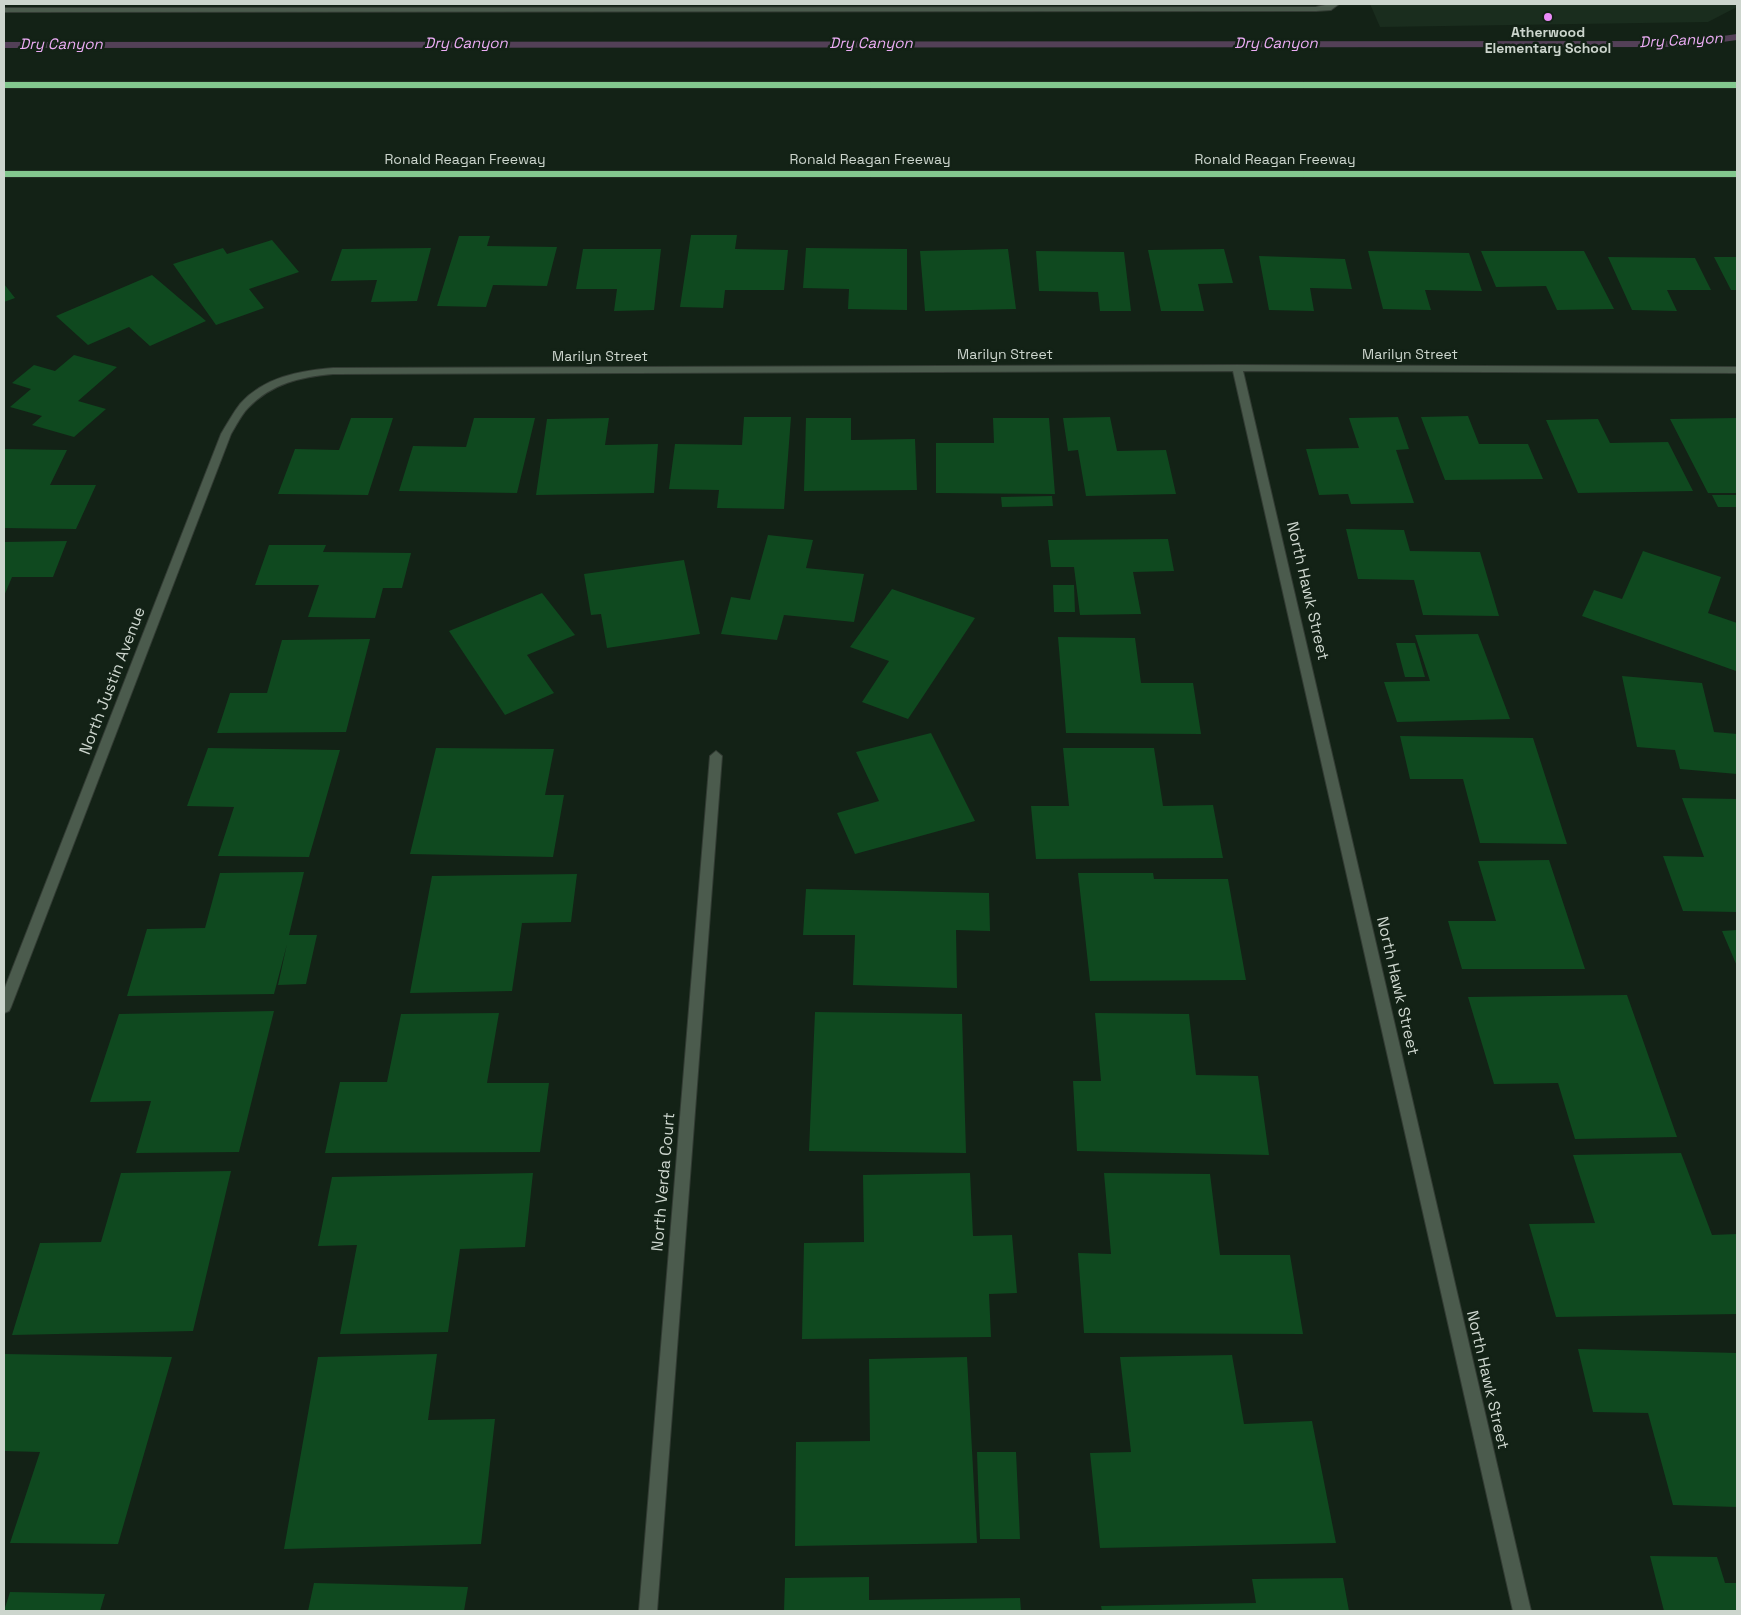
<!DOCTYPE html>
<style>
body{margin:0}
#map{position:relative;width:1741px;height:1615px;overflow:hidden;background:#132216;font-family:"Space Grotesk",sans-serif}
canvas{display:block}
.frame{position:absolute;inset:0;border:5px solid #ccd5cd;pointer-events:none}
</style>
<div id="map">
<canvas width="1741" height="1615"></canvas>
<div class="frame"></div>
</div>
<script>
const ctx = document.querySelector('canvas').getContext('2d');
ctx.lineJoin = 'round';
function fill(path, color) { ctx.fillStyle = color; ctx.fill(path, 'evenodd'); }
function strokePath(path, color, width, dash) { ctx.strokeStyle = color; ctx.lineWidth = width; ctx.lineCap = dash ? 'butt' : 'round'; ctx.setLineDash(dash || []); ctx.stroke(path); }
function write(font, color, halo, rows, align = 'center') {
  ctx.font = font + ' "Space Grotesk",sans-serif'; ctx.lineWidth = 5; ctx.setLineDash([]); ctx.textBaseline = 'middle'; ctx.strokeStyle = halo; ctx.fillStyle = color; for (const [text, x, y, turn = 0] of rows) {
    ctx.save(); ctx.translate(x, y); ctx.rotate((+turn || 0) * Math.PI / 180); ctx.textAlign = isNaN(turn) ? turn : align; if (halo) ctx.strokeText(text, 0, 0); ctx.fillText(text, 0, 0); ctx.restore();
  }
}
fill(new Path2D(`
 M 1370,4 L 1737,4 L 1737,7 L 1708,22 L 1380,27 Z`), '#1a2d1e');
fill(new Path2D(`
 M 1737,34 L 1737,40 L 1686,47 L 4,48 L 4,42 L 1686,41 Z`), '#534057');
fill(new Path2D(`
 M 691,235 L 737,235 L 735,249 L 788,250 L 784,290 L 725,290 L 723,308 L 680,307 Z
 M 459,236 L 490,236 L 487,246 L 557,247 L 547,286 L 493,285 L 486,307 L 437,306 Z
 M 272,240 L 299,272 L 249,289 L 264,308 L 216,325 L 173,264 L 223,248 L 227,254 Z
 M 431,248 L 417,301 L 371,302 L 377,280 L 331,281 L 342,249 Z
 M 806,248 L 907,249 L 907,310 L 848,309 L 849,289 L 803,288 Z
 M 583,249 L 661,249 L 654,310 L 614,311 L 617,289 L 576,289 Z
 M 1008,249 L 1016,309 L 925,311 L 920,251 Z
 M 1224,249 L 1233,283 L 1198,284 L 1204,311 L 1161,311 L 1148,250 Z
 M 1036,251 L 1124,252 L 1131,311 L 1100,311 L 1098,292 L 1039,291 Z
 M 1368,251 L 1469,253 L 1482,291 L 1425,290 L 1431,310 L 1383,309 Z
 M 1481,251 L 1584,251 L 1614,309 L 1557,310 L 1546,286 L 1496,287 Z
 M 1259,256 L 1345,259 L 1352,289 L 1310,288 L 1314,311 L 1269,310 Z
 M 1608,257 L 1695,258 L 1711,290 L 1667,290 L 1677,311 L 1632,310 Z
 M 1714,257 L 1737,257 L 1737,290 L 1731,290 Z
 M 152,275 L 206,321 L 150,346 L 129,327 L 88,345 L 56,316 Z
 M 4,284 L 15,298 L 4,302 Z
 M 74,355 L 117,367 L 78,401 L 106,409 L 74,437 L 32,425 L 42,416 L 10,407 L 31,389 L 12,383 L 34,365 L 55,371 Z
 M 1468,416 L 1479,444 L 1528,444 L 1543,479 L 1445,480 L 1421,417 Z
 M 744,417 L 791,417 L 784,509 L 717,508 L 719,490 L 669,489 L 675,444 L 742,445 Z
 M 1110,417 L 1117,451 L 1166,450 L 1176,494 L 1086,496 L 1078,450 L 1068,451 L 1063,418 Z
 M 1398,417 L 1409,449 L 1396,450 L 1414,503 L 1351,504 L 1348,494 L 1319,495 L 1306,449 L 1359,448 L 1349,418 Z
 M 351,418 L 393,418 L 368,495 L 278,494 L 295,449 L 339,450 Z
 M 474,418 L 535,418 L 517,493 L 399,491 L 413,446 L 466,447 Z
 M 609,418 L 605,445 L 658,444 L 654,493 L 536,495 L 547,419 Z
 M 806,418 L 851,418 L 851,440 L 915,439 L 917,490 L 804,491 Z
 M 993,418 L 1049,418 L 1055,494 L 936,493 L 936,443 L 994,443 Z
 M 1737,418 L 1737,493 L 1708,493 L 1670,419 Z
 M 1598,419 L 1610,443 L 1668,442 L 1693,491 L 1578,493 L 1546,420 Z
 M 4,449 L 67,450 L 50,485 L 96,485 L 76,529 L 4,528 Z
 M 1712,495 L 1737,495 L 1737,507 L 1718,507 Z
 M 1052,496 L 1053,506 L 1002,507 L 1001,497 Z
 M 1346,529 L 1404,530 L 1410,551 L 1480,552 L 1499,616 L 1423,615 L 1414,580 L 1358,579 Z
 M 768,535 L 813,540 L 806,568 L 864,574 L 854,622 L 784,615 L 777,640 L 721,634 L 731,597 L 750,600 Z
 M 1168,539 L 1174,571 L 1133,572 L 1141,614 L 1080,615 L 1074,567 L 1051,567 L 1048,540 Z
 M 67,541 L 53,577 L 12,577 L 4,596 L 4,542 Z
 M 269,545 L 326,545 L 323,552 L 411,553 L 402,588 L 383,588 L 375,618 L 308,617 L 319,585 L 255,585 Z
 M 1643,551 L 1721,577 L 1708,613 L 1737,623 L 1736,671 L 1582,616 L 1594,590 L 1622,599 Z
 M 684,560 L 700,634 L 607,648 L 601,614 L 591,615 L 584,574 Z
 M 1053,585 L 1074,585 L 1075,612 L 1054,612 Z
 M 892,589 L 975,618 L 908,719 L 862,702 L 889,661 L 850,647 Z
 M 542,593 L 575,635 L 527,655 L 554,693 L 505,715 L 449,631 Z
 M 1478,634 L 1510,719 L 1397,722 L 1384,682 L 1430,681 L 1415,635 Z
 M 1058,637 L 1135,638 L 1141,683 L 1193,683 L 1201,734 L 1066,733 Z
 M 370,639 L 346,732 L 217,733 L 230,693 L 267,693 L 282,640 Z
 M 1396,643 L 1415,643 L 1425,677 L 1405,677 Z
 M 1622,676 L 1702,683 L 1714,732 L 1737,734 L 1737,774 L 1680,769 L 1675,750 L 1637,747 Z
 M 931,733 L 975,821 L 855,854 L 837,813 L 879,801 L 856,752 Z
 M 1400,736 L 1533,738 L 1567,844 L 1480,843 L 1463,779 L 1410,779 Z
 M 208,748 L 340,750 L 309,857 L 218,856 L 234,807 L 187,806 Z
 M 436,748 L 554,749 L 545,795 L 564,795 L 553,857 L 410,854 Z
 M 1063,748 L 1154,748 L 1163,806 L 1213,805 L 1223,858 L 1036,859 L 1031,806 L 1069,806 Z
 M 1682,798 L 1737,799 L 1737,912 L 1683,911 L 1663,856 L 1704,857 Z
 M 1549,860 L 1585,969 L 1462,969 L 1448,921 L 1496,921 L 1478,861 Z
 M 304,872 L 289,935 L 317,935 L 306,984 L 278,985 L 287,944 L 274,994 L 127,996 L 147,929 L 205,928 L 220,873 Z
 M 1078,873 L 1153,873 L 1154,879 L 1228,879 L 1246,980 L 1090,981 Z
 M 577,874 L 571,922 L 522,923 L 512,991 L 410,993 L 432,876 Z
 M 806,889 L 989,893 L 990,931 L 956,930 L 957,988 L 853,985 L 855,935 L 803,935 Z
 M 1737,930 L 1737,966 L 1722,931 Z
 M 1627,995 L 1677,1137 L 1575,1139 L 1558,1083 L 1494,1084 L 1468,997 Z
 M 274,1011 L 239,1152 L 136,1153 L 151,1101 L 90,1102 L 119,1014 Z
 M 815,1012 L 962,1014 L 966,1153 L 809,1151 Z
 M 499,1013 L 487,1083 L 549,1083 L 540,1152 L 325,1153 L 340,1082 L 387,1082 L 401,1014 Z
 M 1095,1013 L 1189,1014 L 1196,1075 L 1258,1076 L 1269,1155 L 1077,1151 L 1073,1081 L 1101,1081 Z
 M 1681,1153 L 1712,1235 L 1737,1234 L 1737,1314 L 1556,1317 L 1529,1224 L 1595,1223 L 1573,1155 Z
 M 231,1171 L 193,1331 L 12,1335 L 40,1243 L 101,1242 L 121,1173 Z
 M 533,1173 L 525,1247 L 460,1249 L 448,1332 L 340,1334 L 357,1245 L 318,1246 L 332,1177 Z
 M 970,1173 L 973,1236 L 1012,1235 L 1017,1293 L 989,1294 L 991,1337 L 802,1339 L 804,1243 L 864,1242 L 863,1175 Z
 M 1104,1173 L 1210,1174 L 1220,1255 L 1290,1255 L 1303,1334 L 1084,1333 L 1078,1253 L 1111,1254 Z
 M 1578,1349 L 1737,1353 L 1737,1507 L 1673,1505 L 1648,1413 L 1593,1412 Z
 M 4,1354 L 172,1357 L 118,1544 L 10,1543 L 40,1452 L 4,1451 Z
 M 437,1354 L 428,1420 L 495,1419 L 481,1544 L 284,1549 L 318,1357 Z
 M 1232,1355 L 1244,1424 L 1312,1421 L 1336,1543 L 1100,1548 L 1090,1453 L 1131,1452 L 1120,1357 Z
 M 967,1357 L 977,1543 L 795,1546 L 796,1442 L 870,1441 L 869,1359 Z
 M 977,1452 L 1016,1452 L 1020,1539 L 980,1539 Z
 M 1650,1556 L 1717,1557 L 1725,1583 L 1737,1583 L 1737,1611 L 1664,1611 Z
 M 869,1577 L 869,1600 L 1020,1598 L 1021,1611 L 784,1611 L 785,1578 Z
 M 1343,1578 L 1349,1611 L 1102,1611 L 1101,1606 L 1256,1603 L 1252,1579 Z
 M 314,1583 L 468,1587 L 464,1611 L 308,1611 Z
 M 10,1592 L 105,1594 L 100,1611 L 4,1611 Z`), '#0f491f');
const street = new Path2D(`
 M 1330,4 L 1339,4 L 1331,10 L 1316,11 L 4,12 L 4,8 L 1316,7 Z
 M 1237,365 L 1737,367 L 1737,373 L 1243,371 L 1531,1611 L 1513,1611 L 1233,371 L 333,374 C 301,377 272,383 248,408 C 241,415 236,426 231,434 L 11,1007 L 9,1011 L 4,1013 L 4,990 L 221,434 C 227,424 233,413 240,404 C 264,377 299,371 333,368 Z
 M 716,751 L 722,756 L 657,1611 L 639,1611 L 710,756 Z`);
const highway = new Path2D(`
 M 4,82 L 1737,82 L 1737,88 L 4,88 Z
 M 4,171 L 1737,171 L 1737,177 L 4,177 Z`);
strokePath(street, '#323b33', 2);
strokePath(highway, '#323b33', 1);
fill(street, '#4b5b4d');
fill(highway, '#83c78e');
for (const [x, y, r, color] of [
 [1548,17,5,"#ec8cfa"]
]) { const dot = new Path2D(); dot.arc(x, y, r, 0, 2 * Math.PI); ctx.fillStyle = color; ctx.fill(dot); strokePath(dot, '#132216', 2); }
write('bold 14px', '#ccd5cd', '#132216', [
 ["Atherwood",1548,33],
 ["Elementary School",1548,49]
]);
write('14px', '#ccd5cd', '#132216', [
 ["Ronald Reagan Freeway",465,160],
 ["Ronald Reagan Freeway",870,160],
 ["Ronald Reagan Freeway",1275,160],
 ["Marilyn Street",1005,355],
 ["Marilyn Street",1410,355],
 ["Marilyn Street",600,357]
]);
write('italic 15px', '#ebacf4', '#132216', [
 ["Dry Canyon",1681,41,-3],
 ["Dry Canyon",466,44],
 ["Dry Canyon",871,44],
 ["Dry Canyon",1276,44],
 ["Dry Canyon",61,45]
]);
write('16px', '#ccd5cd', '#132216', [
 ["North Hawk Street",1307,591,77],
 ["North Justin Avenue",113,681,-69],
 ["North Hawk Street",1397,986,77],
 ["North Verda Court",664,1182,-85],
 ["North Hawk Street",1487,1380,77]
]);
</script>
